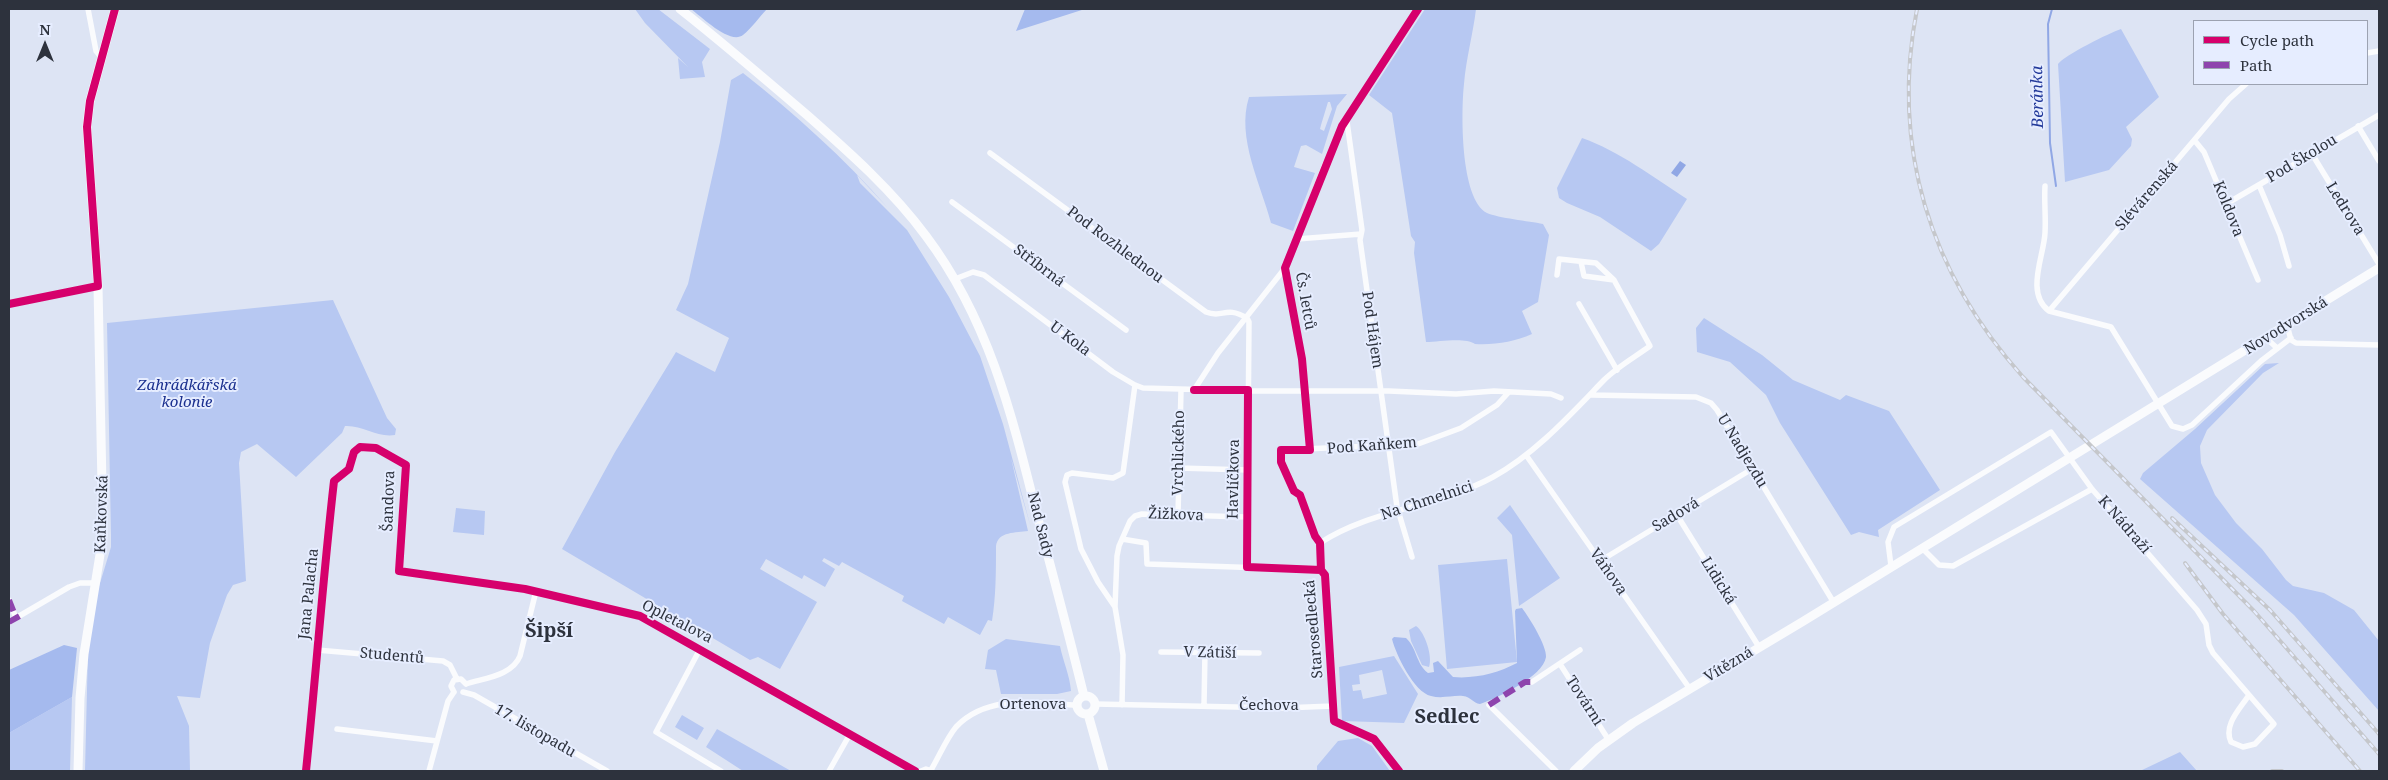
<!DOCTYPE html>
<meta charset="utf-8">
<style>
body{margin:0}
#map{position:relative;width:2388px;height:780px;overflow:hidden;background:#dde4f4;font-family:"Noto Serif",serif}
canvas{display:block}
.frame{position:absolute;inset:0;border:10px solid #2d323d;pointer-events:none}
.legend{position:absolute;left:2193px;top:20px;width:175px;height:65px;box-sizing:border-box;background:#e6edff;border:1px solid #9ca2b1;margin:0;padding:6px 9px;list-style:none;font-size:15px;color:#2d323d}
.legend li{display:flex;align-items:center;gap:10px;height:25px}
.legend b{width:25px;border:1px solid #9ca2b1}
.north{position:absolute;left:20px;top:20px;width:50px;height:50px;-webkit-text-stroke:4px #e6edff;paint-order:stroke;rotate:0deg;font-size:14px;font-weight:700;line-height:20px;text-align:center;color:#2d323d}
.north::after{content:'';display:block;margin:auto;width:18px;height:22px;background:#2d323d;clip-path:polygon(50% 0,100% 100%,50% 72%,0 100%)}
</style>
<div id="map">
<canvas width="2388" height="780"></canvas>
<div class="frame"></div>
<ul class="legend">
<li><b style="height:6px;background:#d6006c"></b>Cycle path</li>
<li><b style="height:6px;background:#8e44ad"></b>Path</li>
</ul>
<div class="north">N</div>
</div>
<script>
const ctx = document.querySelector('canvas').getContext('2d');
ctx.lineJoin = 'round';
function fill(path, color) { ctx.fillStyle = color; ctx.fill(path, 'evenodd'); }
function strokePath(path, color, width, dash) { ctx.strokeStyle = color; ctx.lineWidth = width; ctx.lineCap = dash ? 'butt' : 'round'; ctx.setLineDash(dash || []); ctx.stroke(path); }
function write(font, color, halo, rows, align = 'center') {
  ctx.font = font + ' "Noto Serif",serif'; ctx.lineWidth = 4; ctx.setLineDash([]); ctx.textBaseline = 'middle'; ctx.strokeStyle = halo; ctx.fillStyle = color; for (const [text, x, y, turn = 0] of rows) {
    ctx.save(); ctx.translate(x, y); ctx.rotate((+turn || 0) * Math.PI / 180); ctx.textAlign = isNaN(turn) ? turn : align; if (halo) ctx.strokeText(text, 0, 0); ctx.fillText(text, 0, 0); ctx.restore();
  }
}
fill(new Path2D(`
 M 635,9 L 658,9 L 710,49 L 702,62 L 705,77 L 680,79 L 678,58 L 688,67 L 645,23 Z
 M 1425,9 L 1476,9 C 1473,34 1466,59 1464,84 C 1461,111 1460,199 1487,213 C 1498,218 1529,221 1543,224 L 1549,235 L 1538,302 L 1522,311 L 1532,334 C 1514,342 1495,345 1475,344 C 1465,337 1439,342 1426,342 L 1414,253 L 1415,242 L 1411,236 L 1392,113 L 1369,95 Z
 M 2121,29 L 2159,97 L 2126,127 L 2132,139 L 2131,146 L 2109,170 L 2065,182 L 2058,64 C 2065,55 2109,33 2121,29 Z
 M 743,73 C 795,114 844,158 888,208 L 857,175 L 860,183 L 907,230 L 949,297 L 980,356 L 1003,424 L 1031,528 L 1011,458 L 1028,531 C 1016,533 998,531 996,546 C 996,572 996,596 992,621 L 988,620 L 980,635 L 948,617 L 944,624 L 902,601 L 904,596 L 842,562 L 839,566 L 824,558 L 822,561 L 835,569 L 825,587 L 804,575 L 802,579 L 766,559 L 760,569 L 817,602 L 780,669 L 758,657 L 750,660 L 562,549 L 615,452 L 676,352 L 715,372 L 729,338 L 676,310 L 688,284 L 720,142 L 731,80 Z
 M 1347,94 L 1337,106 L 1322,154 L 1306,145 L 1301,146 L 1294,167 L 1315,173 L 1293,231 L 1271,223 C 1261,184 1236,138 1249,97 ZM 1328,102 L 1330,102 L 1332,109 L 1324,131 L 1320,129 L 1321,125 Z
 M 1582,138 C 1619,151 1653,177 1687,199 L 1659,244 L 1651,251 L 1600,217 L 1567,203 L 1559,198 L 1557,188 Z
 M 333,300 L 387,418 L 396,429 L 395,435 C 377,438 363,425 345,426 L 342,433 L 296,477 L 257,444 L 241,452 L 239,463 L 246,581 L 233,585 L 227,595 L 210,643 L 200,698 L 177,696 L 189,726 L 190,771 L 85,771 L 88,649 L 97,593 L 111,547 L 111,536 L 107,323 Z
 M 1704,318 L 1762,355 L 1793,380 L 1840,400 L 1846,395 L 1889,411 L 1940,490 L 1878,530 L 1879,537 L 1859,532 L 1851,535 L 1780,423 L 1766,395 L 1730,362 L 1697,352 L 1696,328 Z
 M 2279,363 L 2263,373 L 2207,430 L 2200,446 L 2201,463 L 2215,495 L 2236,523 L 2262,549 L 2286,580 L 2293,586 L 2324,593 L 2354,610 L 2379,641 L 2379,711 L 2294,615 L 2140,479 L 2143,473 L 2195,429 L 2265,364 Z
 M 1510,505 L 1560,578 L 1519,606 L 1512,535 L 1497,518 Z
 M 456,508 L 485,511 L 484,535 L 453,532 Z
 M 1507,559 L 1517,662 L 1447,669 L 1438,565 Z
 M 1416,626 C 1425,632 1433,657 1429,667 L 1422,665 L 1411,641 L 1409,630 Z
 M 1006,639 L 1060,646 C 1063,661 1070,676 1071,691 L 1057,694 L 1001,694 L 996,670 L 985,669 L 988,650 Z
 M 1394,656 L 1418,694 L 1404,723 L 1342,721 L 1339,667 ZM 1382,670 L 1387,694 L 1363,699 L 1361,690 L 1353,691 L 1352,685 L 1360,684 L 1359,675 Z
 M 72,697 L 70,771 L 9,771 L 9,733 Z
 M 682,715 L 704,728 L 697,740 L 675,727 Z
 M 717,729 L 791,771 L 743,771 L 706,747 Z
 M 1358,738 L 1372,746 L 1390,771 L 1317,771 L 1317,766 L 1338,741 Z
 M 2180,752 L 2197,771 L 2140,771 Z`), '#b7c8f2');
fill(new Path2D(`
 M 691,9 L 767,9 C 759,17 752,28 743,35 C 730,45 702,17 691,9 Z
 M 1025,9 L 1085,9 L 1016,31 Z
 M 1522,608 C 1529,617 1547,646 1546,657 C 1543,677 1497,698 1480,704 C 1473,703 1471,697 1463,696 C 1453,695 1442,699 1431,696 C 1414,692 1396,655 1392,639 L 1394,637 L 1406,638 C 1417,648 1416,664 1428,673 L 1434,672 L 1433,663 L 1438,661 L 1453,677 C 1475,679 1498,673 1517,663 L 1515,611 L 1516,609 Z
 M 64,645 L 77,648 L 72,697 L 9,733 L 9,670 Z`), '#a5baee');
fill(new Path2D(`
 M 1680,161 L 1686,165 L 1677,177 L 1671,173 Z`), '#90a7e5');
strokePath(new Path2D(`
 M 2052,9 L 2048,24 L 2050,143 L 2056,186`), '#90a7e5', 2);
strokePath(new Path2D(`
 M 88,9 L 96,51 L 101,57
 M 2367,53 L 2379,51
 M 1358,104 L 1349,115 L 1347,122 L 1362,230 L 1360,240 L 1397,507 L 1412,557
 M 2358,126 L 2379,161
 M 2195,141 L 2204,152 L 2258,280
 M 990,153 L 1206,312 C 1223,319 1225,305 1247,318
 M 2312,154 L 2379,264
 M 2259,185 L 2280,235 L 2289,266
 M 2045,186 C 2044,202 2046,217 2045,233 C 2044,256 2025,293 2049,311 L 2111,327 L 2172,426 L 2183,429 L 2192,425 L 2261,361 L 2291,338
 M 952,202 L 1126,330
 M 2226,204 L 2379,115
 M 1297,239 L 1361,234
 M 1557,275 L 1559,259 L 1596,263 L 1614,280
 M 955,279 L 973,272 L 984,275 L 1113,372 L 1135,385 L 1143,388 L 1252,391 L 1389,391 L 1456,394 L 1494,391 L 1551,394 L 1561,398
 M 1579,304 L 1617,370
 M 2049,311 L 2229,99 L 2246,84
 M 1247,318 L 1249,322 L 1247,567
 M 2287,325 L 2291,340 L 2296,343 L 2379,345
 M 2266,338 L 2277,348
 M 1194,390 L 1218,353 L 1285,268
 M 1591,395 L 1696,397 L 1711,403 L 1717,410 L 1834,603
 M 1281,450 L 1418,444 L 1461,428 L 1497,405 L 1508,393
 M 1310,450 L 1302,359 L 1285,268 L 1325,164
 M 1526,455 L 1690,689
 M 1179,468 L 1248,470
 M 1300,495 L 1315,536 L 1320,543 L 1321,570 L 1325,575 L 1334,721 L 1374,739 L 1399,771
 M 1178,515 L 1181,390
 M 1677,515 L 1759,647
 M 1122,539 L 1146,543 L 1147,564 L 1321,570
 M 1320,543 C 1372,509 1438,507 1493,477 C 1536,453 1570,415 1604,380 C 1617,367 1635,357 1650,346 L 1614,280 L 1584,276 L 1581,262
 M 1922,548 L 1939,565 L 1953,566 L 2092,489
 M 1600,561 L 1752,469
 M 1891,566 L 1888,542 L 1894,527 L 2051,432 L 2092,489 L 2197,610 L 2206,624 L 2209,645 L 2213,653 L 2274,724 L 2255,744 L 2243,747 L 2231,742 C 2223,725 2240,709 2249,695
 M 9,600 L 16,618
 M 1115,607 L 1098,582 L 1081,549 L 1065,482 L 1067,475 L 1072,473 L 1113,478 L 1123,473 L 1135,385
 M 9,622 L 69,587 L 80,583 L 95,583
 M 700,649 L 656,732 L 721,771
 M 317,650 L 443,661 L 450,665 L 457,679
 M 1161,652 L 1259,653
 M 1560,664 L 1608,739
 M 1532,682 L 1580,650
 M 466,684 C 484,678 512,676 520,656 L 536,591
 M 454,692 L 451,686 L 454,680 L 461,679 L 466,684
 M 463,692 L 474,695 L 607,771
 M 1095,704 L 1283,708 L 1333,706
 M 1122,705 L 1123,655 L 1115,607 L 1117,556 L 1119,546 L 1130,521 L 1135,516 L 1142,514 L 1247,517
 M 1204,705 L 1205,652
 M 1489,705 L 1556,771
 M 337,729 L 437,741
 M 931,770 C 939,757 946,739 956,727 C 987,694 1036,703 1076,705
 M 306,771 C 316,674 323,577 334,481 L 349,469 L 354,452 L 360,447 L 376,448 L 406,465 L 399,571 L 525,589 L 640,616 L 915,771
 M 429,771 L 448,701 L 454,692
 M 829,771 L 850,734
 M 921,771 L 926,769 L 932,771`), '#fafbfd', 5.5);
strokePath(new Path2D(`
 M 680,9 C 723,43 765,79 807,115 C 849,152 892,190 926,236 C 989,320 1012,415 1037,515 C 1053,575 1069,635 1084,696
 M1077 705a9 9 0 1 1 18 0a9 9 0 1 1-18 0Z
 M 1088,714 L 1104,771
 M 78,771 L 80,698 L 84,654 L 103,536 L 98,286 L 87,127 L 90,101 L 115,9`), '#fafbfd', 9);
strokePath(new Path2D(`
 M 1574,771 L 1598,748 L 1633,723 L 1802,622 L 2379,268`), '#fafbfd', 9);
const rail = new Path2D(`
 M 1917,9 C 1890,147 1930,273 2023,377 L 2254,611 L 2379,754
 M 2172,518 L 2270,610 L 2379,734
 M 2185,563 L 2223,614 L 2360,771
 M 2272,771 L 2282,771`);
strokePath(rail, '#c5c7cb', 4);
strokePath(rail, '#e6edff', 2, [5.5]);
strokePath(new Path2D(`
 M 9,600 L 16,618
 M 9,622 L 23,614
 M 1489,705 L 1525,682 L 1532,682`), '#8e44ad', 6, [12, 6]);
strokePath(new Path2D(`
 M 9,304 L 98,286 L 87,127 L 90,101 L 115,9
 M 1194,390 L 1248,390 L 1247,567 L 1321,570
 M 306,771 C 316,674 323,577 334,481 L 349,469 L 354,452 L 360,447 L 376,448 L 406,465 L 399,571 L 525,589 L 640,616 L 915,771
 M 1399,771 L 1374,739 L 1334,721 L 1325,575 L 1321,570 L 1320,543 L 1315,536 L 1300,495 L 1294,491 L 1281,462 L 1281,450 L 1310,450 L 1302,359 L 1285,268 L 1342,126 L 1418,9`), '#d6006c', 8);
write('15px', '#2d323d', '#e6edff', [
 ["Pod Školou",2302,159,-31],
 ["Slévárenská",2147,196,-49],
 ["Koldova",2228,209,68],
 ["Ledrova",2345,209,58],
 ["Pod Rozhlednou",1115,245,37],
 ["Stříbrná",1039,266,37],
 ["Čs. letců",1305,301,80],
 ["Novodvorská",2286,326,-32],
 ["Pod Hájem",1372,330,82],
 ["U Kola",1070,339,37],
 ["Pod Kaňkem",1372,446,-4],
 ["U Nadjezdu",1742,451,59],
 ["Vrchlického",1179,453,-89],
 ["Havlíčkova",1234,479,-89],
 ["Šandova",389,501,-88],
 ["Na Chmelnici",1427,501,-18],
 ["Kaňkovská",102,514,-88],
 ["Žižkova",1176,515,2],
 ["Sadová",1676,515,-31],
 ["Nad Sady",1040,525,76],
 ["K Nádraží",2124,525,49],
 ["Váňova",1608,572,55],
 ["Lidická",1718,581,58],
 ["Jana Palacha",309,594,-84],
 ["Opletalova",677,622,27],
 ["Starosedlecká",1314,629,-95],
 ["V Zátiší",1210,653,1],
 ["Studentů",392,656,5],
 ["Vítězná",1729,665,-31],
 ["Tovární",1584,701,57],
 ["Ortenova",1033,705],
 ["Čechova",1269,706],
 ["17. listopadu",535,731,30]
]);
write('italic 15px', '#1b308f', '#e6edff', [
 ["Zahrádkářská",187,386],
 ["kolonie",187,403]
]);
write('italic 16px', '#233a9a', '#e6edff', [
 ["Beránka",2038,97,-91]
]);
write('bold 20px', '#2d323d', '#e6edff', [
 ["Šipší",549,631],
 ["Sedlec",1447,717]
]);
</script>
